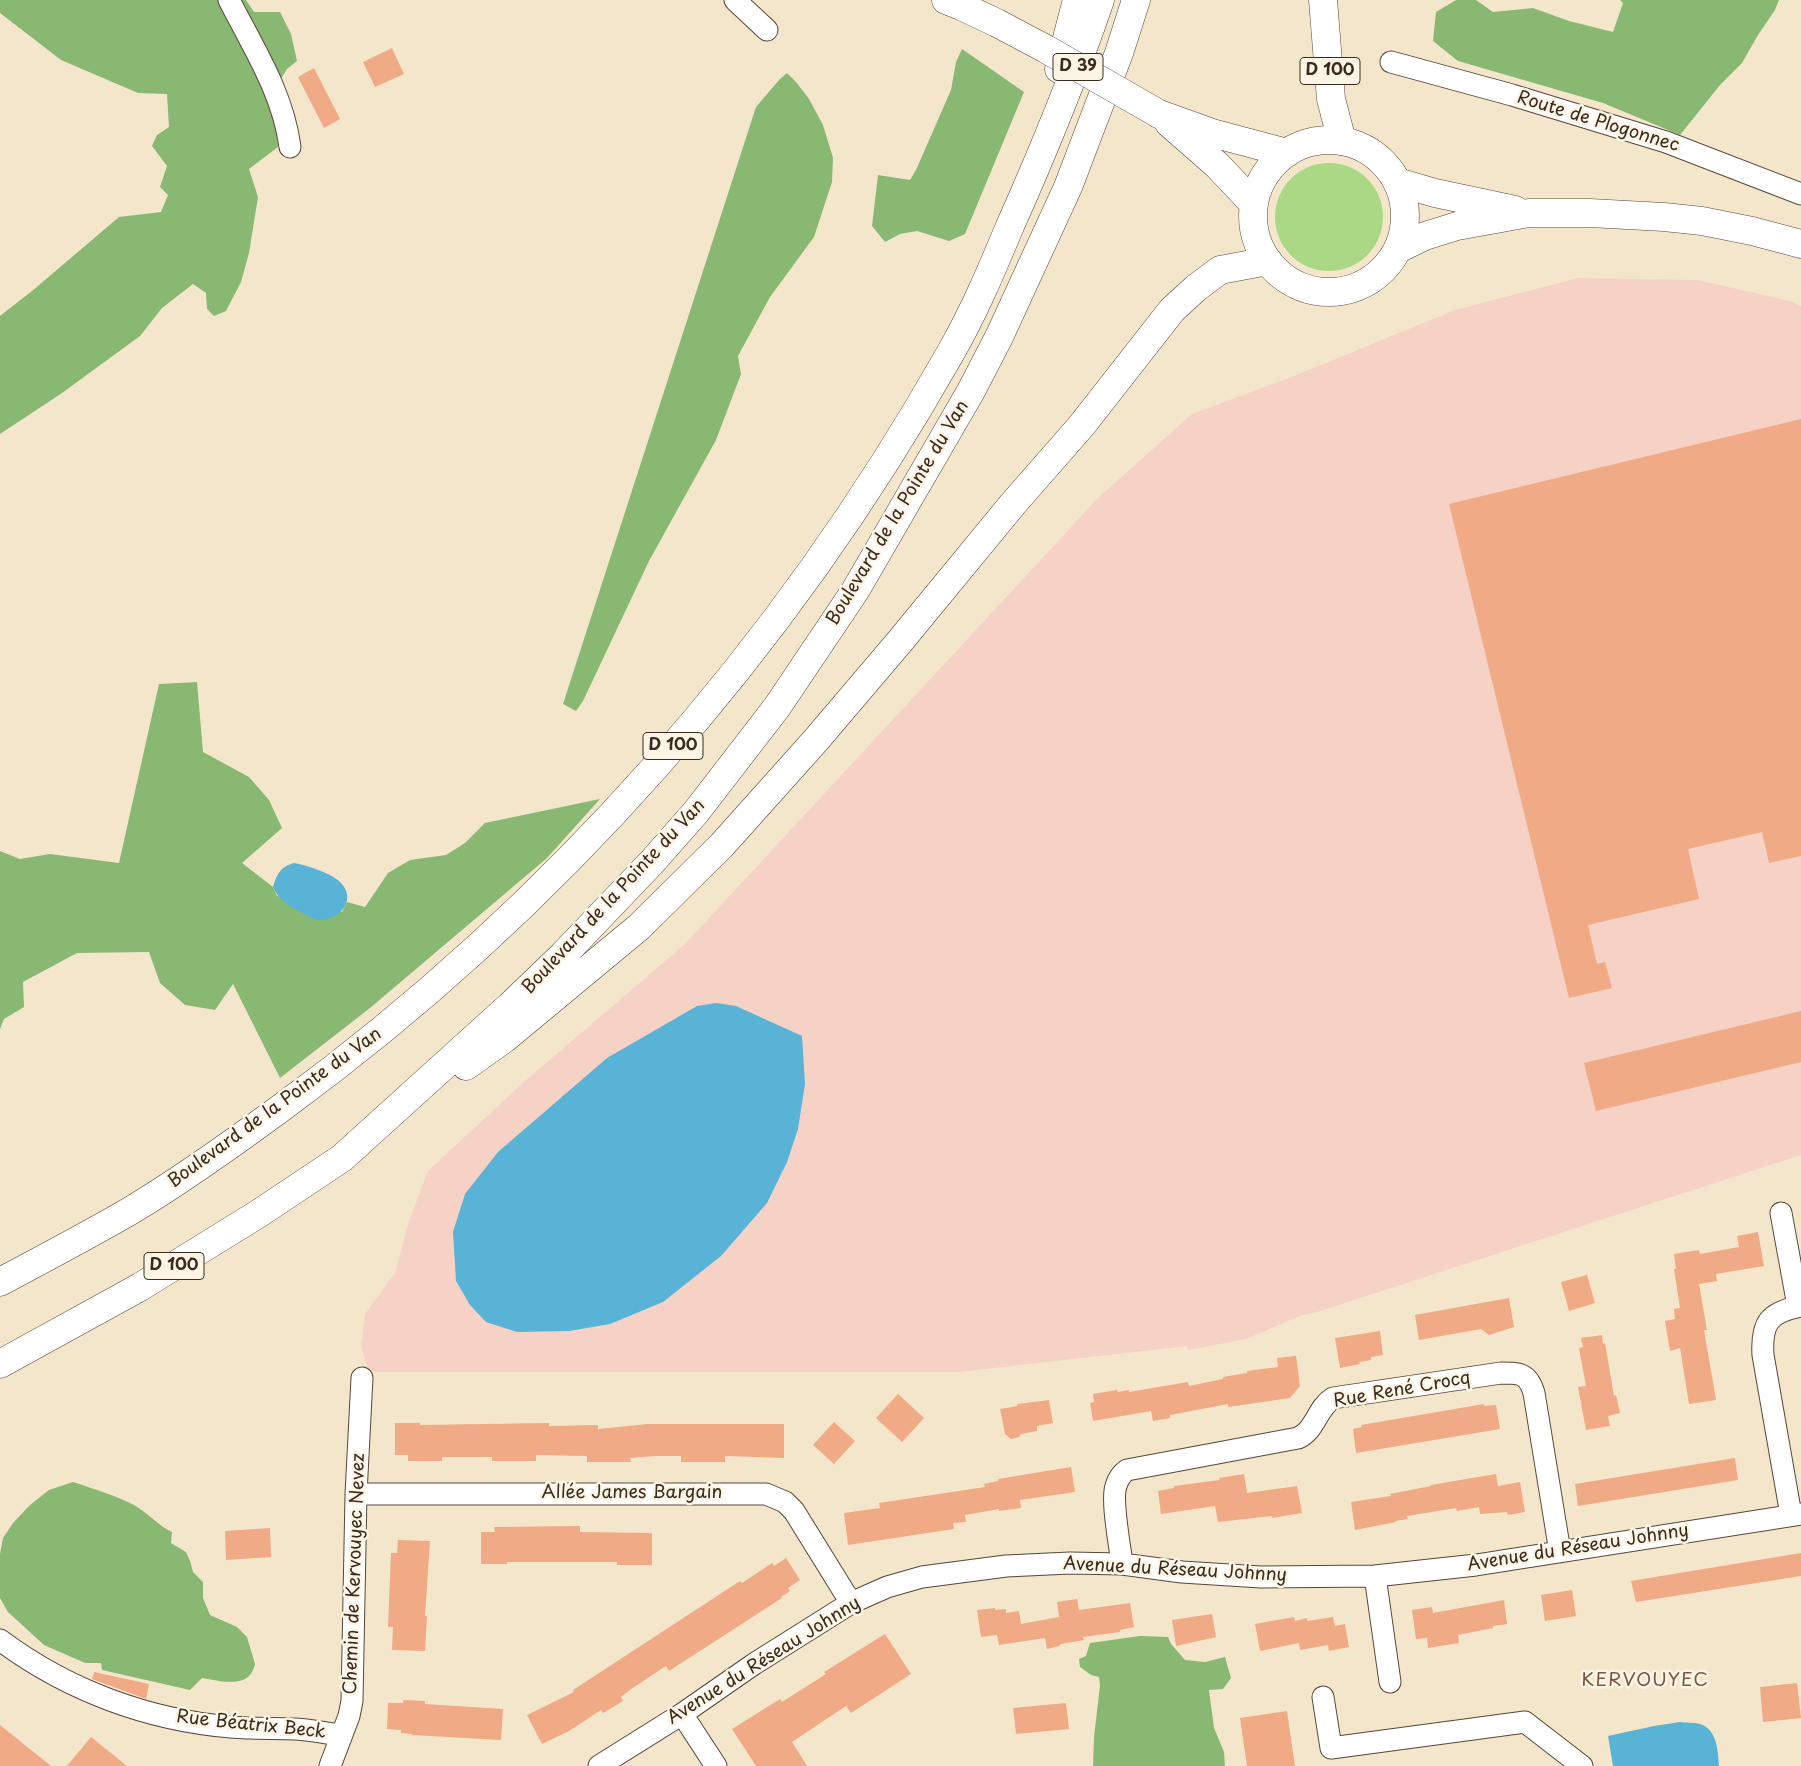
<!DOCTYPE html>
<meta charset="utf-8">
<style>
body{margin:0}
canvas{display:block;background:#f4e6cb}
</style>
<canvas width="1801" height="1766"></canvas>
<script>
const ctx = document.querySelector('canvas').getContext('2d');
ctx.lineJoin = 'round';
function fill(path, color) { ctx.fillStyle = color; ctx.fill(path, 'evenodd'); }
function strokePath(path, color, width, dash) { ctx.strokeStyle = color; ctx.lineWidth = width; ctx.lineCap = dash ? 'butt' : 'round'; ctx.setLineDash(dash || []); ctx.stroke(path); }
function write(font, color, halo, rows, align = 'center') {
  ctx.font = font + ' "Playpen Sans",sans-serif'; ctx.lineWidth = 5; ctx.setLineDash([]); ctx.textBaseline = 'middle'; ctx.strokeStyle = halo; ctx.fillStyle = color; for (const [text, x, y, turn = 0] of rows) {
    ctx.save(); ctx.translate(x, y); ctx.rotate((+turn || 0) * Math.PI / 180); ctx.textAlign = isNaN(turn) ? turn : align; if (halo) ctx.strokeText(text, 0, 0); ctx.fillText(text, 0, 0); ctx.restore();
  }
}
fill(new Path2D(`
 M 1578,278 L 1697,280 L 1790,301 L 1801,306 L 1801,1155 L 1317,1312 L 1302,1315 L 1246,1339 L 1188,1350 L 1187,1346 L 959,1372 L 369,1372 L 361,1347 L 365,1314 L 395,1273 L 409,1221 L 428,1171 L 525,1081 L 685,944 L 1098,498 L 1192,414 L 1294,376 L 1455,310 Z`), '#f6d1c6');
fill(new Path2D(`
 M1275 217a54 54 0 1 1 108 0a54 54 0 1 1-108 0Z`), '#abd885');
fill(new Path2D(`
 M 0,0 L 246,0 L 254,12 L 280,12 L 291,34 L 297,61 L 287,69 L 282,77 L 280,92 L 275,106 L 278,147 L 249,169 L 258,197 L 249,253 L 241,282 L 226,311 L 214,316 L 207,309 L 206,293 L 193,284 L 162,308 L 140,336 L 62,393 L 0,434 L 0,316 L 32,291 L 119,217 L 161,212 L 168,195 L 160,187 L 167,166 L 152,146 L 157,135 L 169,127 L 167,94 L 138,93 L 61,60 L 0,13 Z
 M 1456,0 L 1476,0 L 1493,12 L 1533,8 L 1569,21 L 1613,32 L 1623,3 L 1620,0 L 1779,0 L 1775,10 L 1758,35 L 1742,63 L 1720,85 L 1680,135 L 1603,103 L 1458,61 L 1433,41 L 1436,12 Z
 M 962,49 L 1024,92 L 965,234 L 949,241 L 917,231 L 900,234 L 885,242 L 872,226 L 878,175 L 910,180 L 916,170 L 951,90 L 956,62 Z
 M 787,73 L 796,82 L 809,99 L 823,125 L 833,158 L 832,182 L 814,237 L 770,297 L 738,356 L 741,374 L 716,440 L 649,561 L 583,701 L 576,711 L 563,704 L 756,107 L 779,80 Z
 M 197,682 L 203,752 L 249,777 L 269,800 L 282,828 L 242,863 L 273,887 L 277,896 L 342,912 L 347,902 L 365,907 L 388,873 L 410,860 L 446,855 L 465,843 L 485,823 L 600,799 L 547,858 L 370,1008 L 280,1078 L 233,984 L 215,1010 L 185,1005 L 160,983 L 149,952 L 77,953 L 23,982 L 24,1007 L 4,1019 L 0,1029 L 0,851 L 20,859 L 50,854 L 119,863 L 159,684 Z
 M 73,1482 C 94,1489 115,1495 134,1505 C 148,1513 159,1526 172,1532 L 171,1543 L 186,1552 L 190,1561 L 193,1572 L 203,1582 L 203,1598 L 210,1615 L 237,1627 L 247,1637 L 255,1664 C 254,1668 252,1673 250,1675 C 240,1687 215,1680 202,1678 L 190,1690 L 102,1670 L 101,1663 L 85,1663 L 44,1645 L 8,1612 L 0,1598 L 0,1554 L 3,1538 L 13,1523 L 30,1505 L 49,1490 Z
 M 1140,1636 L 1168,1637 L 1171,1644 L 1185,1660 L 1205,1662 L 1225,1657 L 1231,1678 L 1223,1689 L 1209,1690 L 1214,1728 L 1224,1752 L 1225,1766 L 1093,1766 L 1094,1737 L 1100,1686 L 1099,1677 L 1091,1675 L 1080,1667 L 1079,1659 L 1086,1656 L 1090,1643 Z`), '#88b872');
fill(new Path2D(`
 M 294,863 C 306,865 331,873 340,882 C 358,899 340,921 318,920 C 313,919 306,915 301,912 C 288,906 278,899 273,887 C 277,874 280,867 294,863 Z
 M 716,1003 L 736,1006 L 802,1036 L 805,1084 L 798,1129 L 787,1162 L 767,1203 L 721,1256 L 663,1302 L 610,1324 L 569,1331 L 517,1332 L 486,1322 L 470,1305 L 456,1281 L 453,1232 L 465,1194 L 498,1152 L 607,1058 L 697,1006 Z
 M 1680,1722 C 1686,1723 1694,1722 1700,1724 C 1717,1729 1718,1751 1719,1766 L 1613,1766 L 1608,1736 L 1654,1726 Z`), '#58b3d6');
fill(new Path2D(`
 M 392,48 L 404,74 L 375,87 L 363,62 Z
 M 314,68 L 340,119 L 324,128 L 298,77 Z
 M 1801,419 L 1801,856 L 1769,863 L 1762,832 L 1688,849 L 1699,899 L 1588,925 L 1597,964 L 1605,962 L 1612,988 L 1569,998 L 1449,504 Z
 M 1801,1011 L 1801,1062 L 1596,1111 L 1584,1063 Z
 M 1758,1232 L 1764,1266 L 1716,1274 L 1717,1281 L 1699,1284 L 1707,1330 L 1704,1330 L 1716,1400 L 1689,1404 L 1680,1348 L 1670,1351 L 1665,1321 L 1675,1319 L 1674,1309 L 1680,1308 L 1674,1269 L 1676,1269 L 1674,1254 L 1699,1250 L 1700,1254 L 1739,1247 L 1737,1236 Z
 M 1587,1275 L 1595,1303 L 1569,1311 L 1561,1282 Z
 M 1509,1298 L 1514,1327 L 1489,1335 L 1481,1329 L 1419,1340 L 1415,1315 Z
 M 1380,1331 L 1383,1355 L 1371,1357 L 1371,1360 L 1359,1362 L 1360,1364 L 1340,1368 L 1335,1338 Z
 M 1602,1335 L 1603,1344 L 1605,1343 L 1614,1396 L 1616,1395 L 1620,1413 L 1608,1416 L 1610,1426 L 1586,1430 L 1578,1387 L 1586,1386 L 1579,1348 L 1583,1347 L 1581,1338 Z
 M 1296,1356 L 1300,1386 L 1290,1398 L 1228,1407 L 1228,1404 L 1170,1415 L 1170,1418 L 1153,1421 L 1151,1411 L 1093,1421 L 1090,1403 L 1094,1402 L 1093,1394 L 1117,1390 L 1118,1392 L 1129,1390 L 1129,1392 L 1188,1382 L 1189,1386 L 1223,1379 L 1223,1377 L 1247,1373 L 1247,1371 L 1278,1367 L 1277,1358 Z
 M 898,1394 L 924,1418 L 902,1442 L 876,1418 Z
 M 1049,1400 L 1053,1423 L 1037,1426 L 1037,1431 L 1021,1434 L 1019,1437 L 1011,1439 L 1005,1434 L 1000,1409 L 1018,1406 L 1017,1404 Z
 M 1484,1404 L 1484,1406 L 1496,1405 L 1500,1429 L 1356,1453 L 1353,1429 L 1362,1427 L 1361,1425 Z
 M 834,1422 L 855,1441 L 834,1464 L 813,1445 Z
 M 395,1423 L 420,1423 L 420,1425 L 549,1423 L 549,1426 L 598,1425 L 598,1429 L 648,1424 L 784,1424 L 784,1458 L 725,1456 L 725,1462 L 681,1462 L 681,1456 L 656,1456 L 630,1458 L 631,1462 L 587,1462 L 587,1456 L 536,1455 L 536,1461 L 492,1461 L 492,1457 L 442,1457 L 442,1461 L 408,1461 L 408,1455 L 395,1455 Z
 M 1735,1458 L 1738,1480 L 1578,1506 L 1575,1484 Z
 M 1071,1467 L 1075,1492 L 1020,1500 L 1021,1508 L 999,1511 L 999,1509 L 965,1515 L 966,1522 L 953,1523 L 954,1529 L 848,1545 L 844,1513 L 880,1508 L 879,1503 L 985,1487 L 984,1484 L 998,1481 L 998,1479 Z
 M 1244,1474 L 1247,1493 L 1297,1486 L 1302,1513 L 1272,1518 L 1272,1516 L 1218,1522 L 1215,1506 L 1161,1514 L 1158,1491 L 1174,1488 L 1174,1486 L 1220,1480 L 1219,1478 Z
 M 1496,1474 L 1498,1486 L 1520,1482 L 1525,1512 L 1508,1515 L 1507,1512 L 1480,1514 L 1479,1507 L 1457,1511 L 1456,1508 L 1407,1516 L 1408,1519 L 1395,1521 L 1396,1522 L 1355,1530 L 1351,1502 L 1391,1496 L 1390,1494 L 1431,1486 L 1431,1485 Z
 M 580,1526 L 580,1532 L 652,1533 L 652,1565 L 617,1565 L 617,1562 L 507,1562 L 507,1564 L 481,1564 L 481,1532 L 495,1532 L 494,1527 Z
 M 270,1528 L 271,1557 L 226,1560 L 225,1531 Z
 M 398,1540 L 430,1541 L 425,1616 L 427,1616 L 425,1651 L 392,1650 L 393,1627 L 388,1627 L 391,1553 L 397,1553 Z
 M 1801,1553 L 1801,1576 L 1636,1602 L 1631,1581 Z
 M 786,1558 L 800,1580 L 788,1588 L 790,1591 L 781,1597 L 782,1598 L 669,1671 L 666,1666 L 631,1689 L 621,1697 L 623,1701 L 603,1713 L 601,1710 L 569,1731 L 542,1744 L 527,1715 L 574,1692 L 573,1690 L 740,1581 L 742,1583 L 772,1563 L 774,1566 Z
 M 1572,1590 L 1576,1616 L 1545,1621 L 1541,1595 Z
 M 1077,1599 L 1079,1610 L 1130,1603 L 1134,1627 L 1120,1630 L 1120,1632 L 1083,1637 L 1084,1640 L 1061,1644 L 1059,1646 L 1047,1649 L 1045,1638 L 999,1645 L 997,1635 L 981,1637 L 977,1610 L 995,1608 L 995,1610 L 1006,1609 L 1006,1613 L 1019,1611 L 1021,1624 L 1059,1617 L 1057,1602 Z
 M 1504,1600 L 1507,1624 L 1493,1626 L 1493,1628 L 1458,1635 L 1459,1643 L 1428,1648 L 1427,1638 L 1416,1639 L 1412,1610 L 1432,1607 L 1433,1613 Z
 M 1212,1614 L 1216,1637 L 1176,1646 L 1172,1620 Z
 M 1294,1617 L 1295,1621 L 1307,1618 L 1307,1621 L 1333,1617 L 1335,1626 L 1345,1624 L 1349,1647 L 1329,1651 L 1328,1645 L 1300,1650 L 1299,1643 L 1260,1651 L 1255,1624 Z
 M 885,1634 L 911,1674 L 851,1713 L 846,1706 L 792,1742 L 807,1766 L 756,1766 L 732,1729 L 780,1699 L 782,1702 L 826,1674 L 824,1672 Z
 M 94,1672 L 149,1684 L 146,1699 L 92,1679 Z
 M 1797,1683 L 1801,1718 L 1763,1722 L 1760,1687 Z
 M 403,1700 L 425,1701 L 425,1704 L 503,1709 L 501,1740 L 412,1735 L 412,1734 L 401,1733 L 401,1730 L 387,1729 L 388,1703 L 403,1703 Z
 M 1066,1703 L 1069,1729 L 1016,1734 L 1013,1708 Z
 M 1287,1711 L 1295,1766 L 1247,1766 L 1240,1718 Z
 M 0,1725 L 51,1766 L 0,1766 Z
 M 91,1737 L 127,1766 L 67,1766 Z`), '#f0aa85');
const minor = new Path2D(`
 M 229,0 C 253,47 283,93 290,147
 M 735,0 L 767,30
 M 1391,62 L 1512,95 L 1666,142 L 1801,194
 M 1781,1213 L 1798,1306
 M 356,1494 L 766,1494 L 785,1502 L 794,1511 L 851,1603
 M 1791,1515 L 1763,1355 C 1761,1323 1769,1312 1801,1306
 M 1122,1564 C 1120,1546 1111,1500 1116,1486 C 1118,1479 1121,1474 1127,1470 L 1298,1438 C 1315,1431 1317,1408 1333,1398 L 1501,1373 C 1520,1373 1528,1373 1534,1393 L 1560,1552
 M 1375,1576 L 1390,1682
 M 0,1640 C 67,1690 147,1720 231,1727 C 252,1729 274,1728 296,1729 C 311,1730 326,1733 341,1735
 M 1323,1697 L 1331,1748 L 1525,1722 L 1582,1766
 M 682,1714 L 716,1766
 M 330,1766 L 349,1716 L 352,1701 L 356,1494 L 362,1378
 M 599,1766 L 682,1714 L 754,1664 L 851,1603 L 887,1587 L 922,1577 L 1006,1566 L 1070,1563 L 1122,1564 L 1182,1572 L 1261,1577 L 1375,1576 L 1476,1565 L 1801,1514`);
const secondary = new Path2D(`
 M 1397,182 L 1435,193 L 1515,210
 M 1398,249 L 1425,236 L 1457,226 L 1529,213 L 1590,213 L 1664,217 L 1702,221 L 1752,231 L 1801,244`);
const primary = new Path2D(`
 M 946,0 L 961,6 L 997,23
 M 1159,114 L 1212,133 L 1287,153
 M 1169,123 L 1217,165 L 1254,204
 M1253 216a76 76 0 1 1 152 0a76 76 0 1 1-152 0Z`);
const trunk = new Path2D(`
 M 1323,0 L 1331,99 L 1342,141
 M 1059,69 L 1077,0
 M 466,1066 L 504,1039 L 639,927 L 722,845 L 816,740 L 901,640 L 1012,505 L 1082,425 L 1172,310 L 1196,288 L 1220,270 L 1268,261
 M 0,1282 C 43,1259 87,1236 130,1211 C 182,1180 232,1144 281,1108 C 555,908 784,648 951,352 C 974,312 992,269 1010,226 C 1043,152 1074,77 1100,0
 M 0,1364 L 140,1287 L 258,1214 L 342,1158 L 511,1005 L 563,955 L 652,862 L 696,812 L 777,707 L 855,591 L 971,391 L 999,337 L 1068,187 L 1119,53 L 1136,0`);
strokePath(minor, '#574638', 23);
strokePath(secondary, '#574638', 29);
strokePath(primary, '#574638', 29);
strokePath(trunk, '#574638', 29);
strokePath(minor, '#fff', 21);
strokePath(secondary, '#fff', 28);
strokePath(primary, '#fff', 28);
strokePath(trunk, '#fff', 28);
const primaryBridge = new Path2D(`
 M 997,23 L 1046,49 L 1159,114`);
strokePath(primaryBridge, '#574638', 29, []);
strokePath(primaryBridge, '#fff', 28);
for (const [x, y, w] of [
 [1078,67,50],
 [1330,71,60],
 [673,746,60],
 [174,1266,60]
]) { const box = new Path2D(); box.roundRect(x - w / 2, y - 13.5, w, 27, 4); ctx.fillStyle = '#fcf5e5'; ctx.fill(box); strokePath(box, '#3b2a1e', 1); }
write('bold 16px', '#3b2a1e', null, [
 ["D 39",1078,67],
 ["D 100",1330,71],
 ["D 100",673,746],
 ["D 100",174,1266]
]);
write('18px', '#3b2a1e', '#fcf5e5', [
 ["Route de Plogonnec",1598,122,17],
 ["Boulevard de la Pointe du Van",898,513,-59],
 ["Boulevard de la Pointe du Van",614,897,-47],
 ["Boulevard de la Pointe du Van",275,1108,-36],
 ["Rue René Crocq",1402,1390,-10],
 ["Allée James Bargain",632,1493],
 ["Avenue du Réseau Johnny",1578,1548,-9],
 ["Avenue du Réseau Johnny",1175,1570,3],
 ["Chemin de Kervouyec Nevez",355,1574,-88],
 ["Avenue du Réseau Johnny",764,1661,-32],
 ["Rue Béatrix Beck",251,1725,6]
]);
ctx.letterSpacing = '1px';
write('19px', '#7a5742', '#fcf5e5', [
 ["KERVOUYEC",1645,1681]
]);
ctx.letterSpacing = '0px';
</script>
